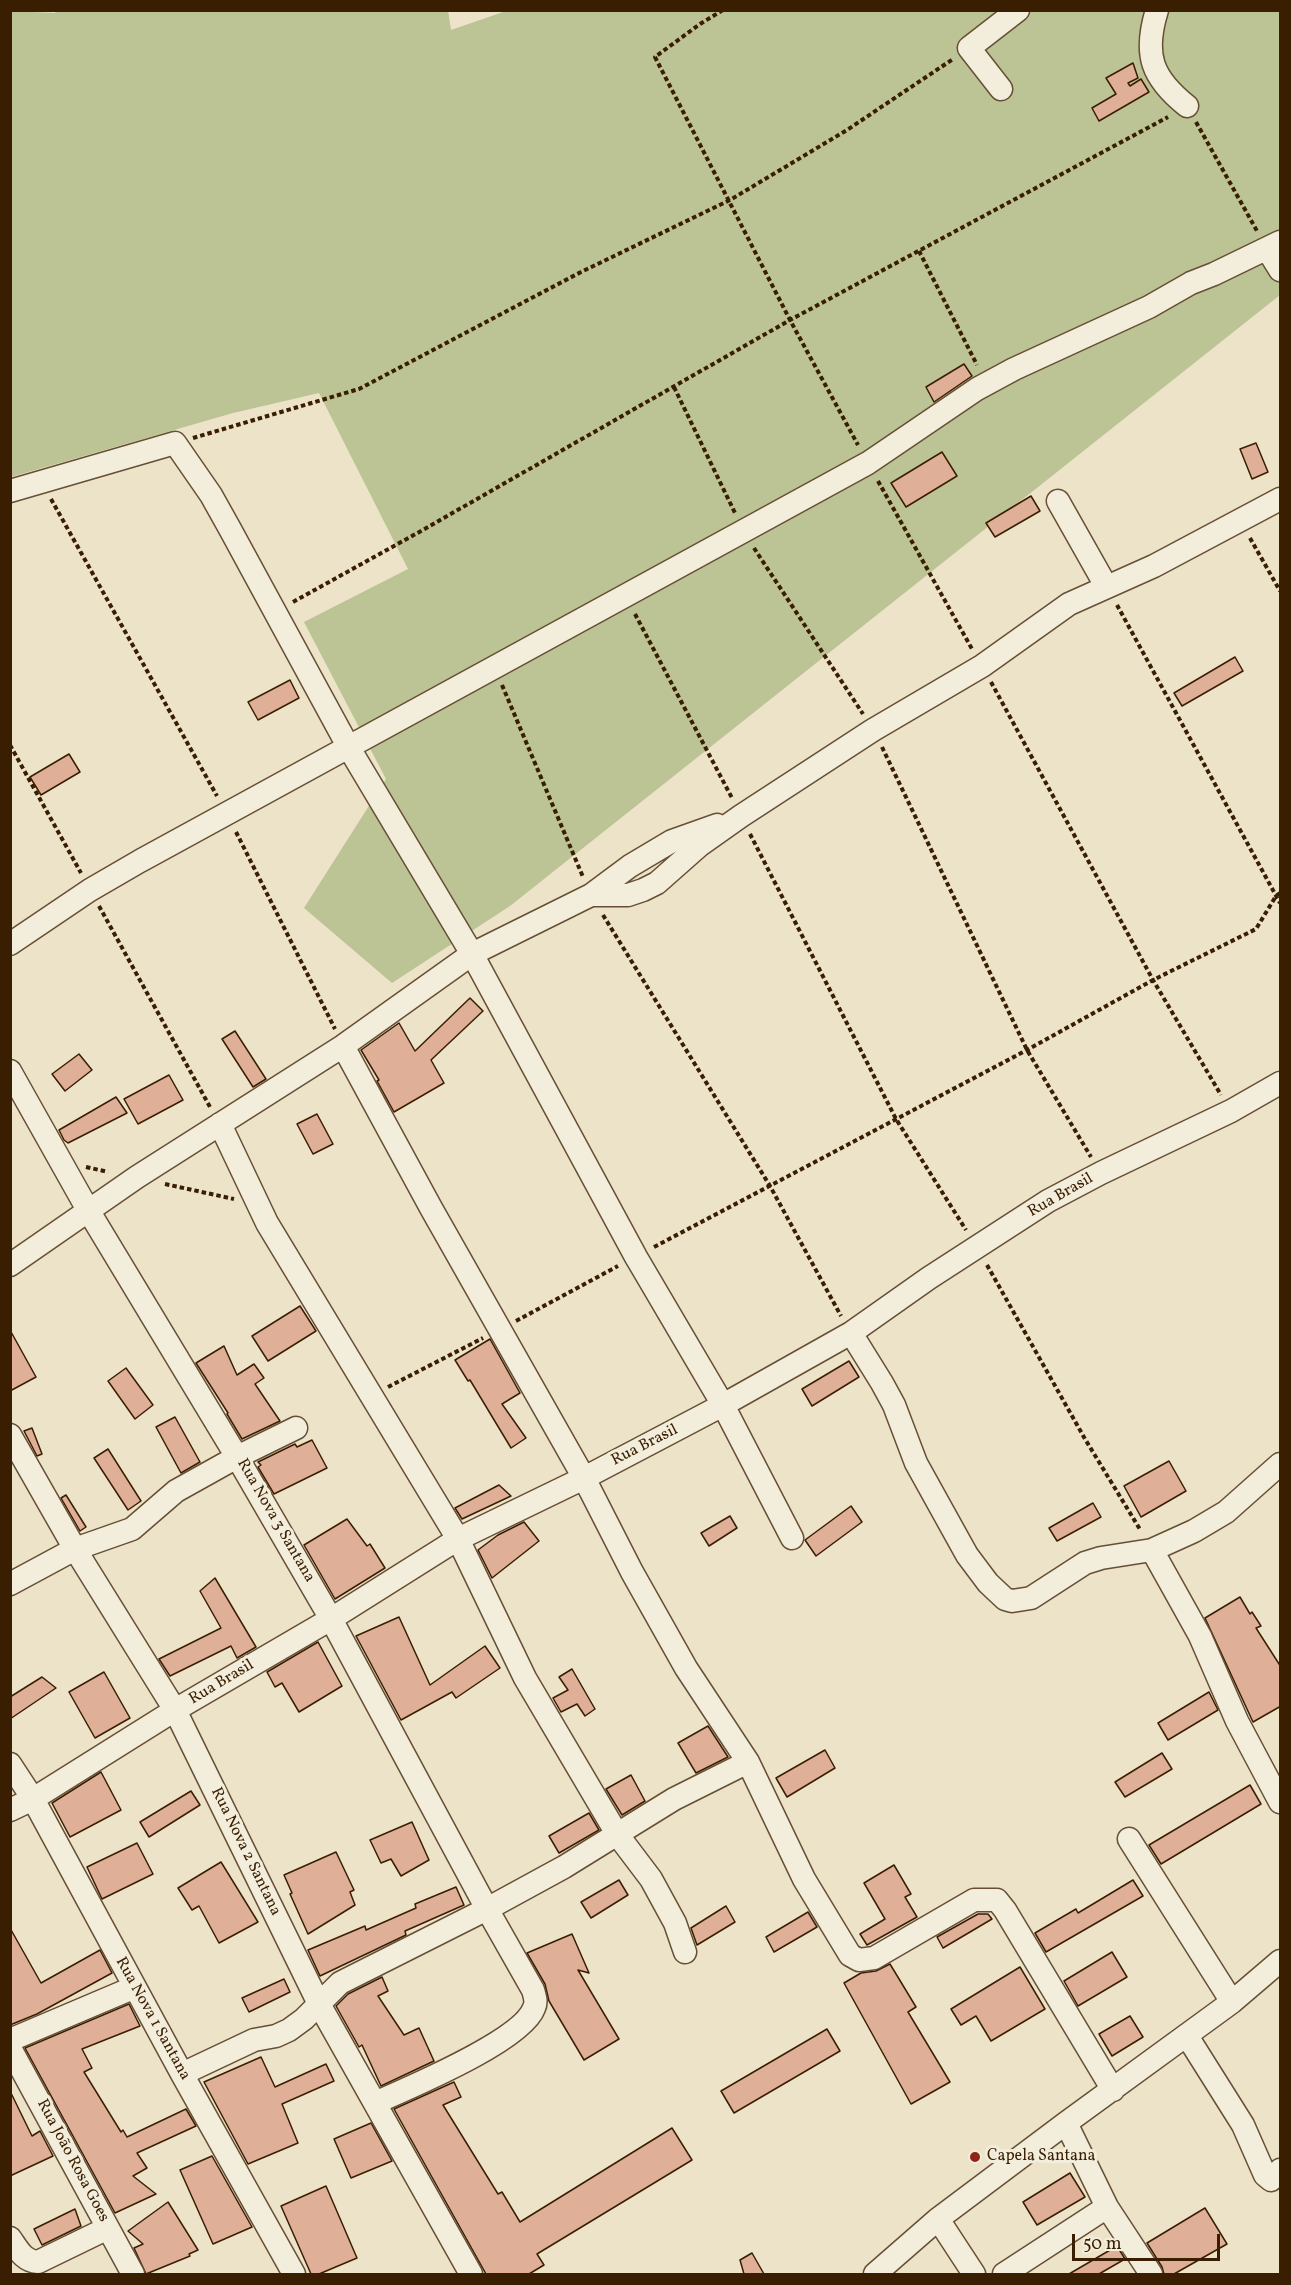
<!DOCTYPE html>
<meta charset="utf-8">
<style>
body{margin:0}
#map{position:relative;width:1291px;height:2285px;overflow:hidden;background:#ede3c9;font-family:Vollkorn,serif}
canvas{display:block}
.frame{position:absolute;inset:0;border:12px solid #391e02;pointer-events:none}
.scale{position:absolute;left:1072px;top:2234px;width:148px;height:27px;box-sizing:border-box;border:3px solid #391e02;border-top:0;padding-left:8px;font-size:18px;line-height:21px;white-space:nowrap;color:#391e02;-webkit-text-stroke:4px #f3eddc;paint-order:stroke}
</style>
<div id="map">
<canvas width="1291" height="2285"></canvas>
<div class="frame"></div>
<div class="scale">50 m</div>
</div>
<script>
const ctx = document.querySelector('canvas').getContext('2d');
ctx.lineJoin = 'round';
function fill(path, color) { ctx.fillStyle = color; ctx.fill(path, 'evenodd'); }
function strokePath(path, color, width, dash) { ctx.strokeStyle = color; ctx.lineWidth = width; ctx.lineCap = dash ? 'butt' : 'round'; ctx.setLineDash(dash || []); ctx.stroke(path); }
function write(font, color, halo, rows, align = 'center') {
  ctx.font = font + ' Vollkorn,serif'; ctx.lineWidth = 6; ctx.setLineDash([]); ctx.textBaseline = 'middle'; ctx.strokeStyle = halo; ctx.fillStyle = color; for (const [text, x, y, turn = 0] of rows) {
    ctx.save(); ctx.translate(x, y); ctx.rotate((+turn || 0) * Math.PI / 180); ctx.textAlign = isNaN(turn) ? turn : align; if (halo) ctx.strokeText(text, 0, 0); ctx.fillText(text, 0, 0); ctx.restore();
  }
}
fill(new Path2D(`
 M 56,10 L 448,10 L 451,30 L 509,10 L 1280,11 L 1280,295 L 510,906 L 392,983 L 304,908 L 386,779 L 304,622 L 408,569 L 319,393 L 233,413 L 11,477 L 11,11 L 55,13 Z`), '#bcc394');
const building = new Path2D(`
 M 1133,63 L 1138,78 L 1128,83 L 1130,86 L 1141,79 L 1149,92 L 1099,121 L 1092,108 L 1116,94 L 1106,78 Z
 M 964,364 L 972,376 L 934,402 L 926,387 Z
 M 1256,443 L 1268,472 L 1252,479 L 1240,449 Z
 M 942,452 L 957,476 L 906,507 L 891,483 Z
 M 1031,496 L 1040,511 L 995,537 L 986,523 Z
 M 1235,657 L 1243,671 L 1182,706 L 1174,693 Z
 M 290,680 L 299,698 L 258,720 L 248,702 Z
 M 69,754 L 80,772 L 41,795 L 30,777 Z
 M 470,998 L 483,1011 L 431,1060 L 444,1083 L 394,1112 L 377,1081 L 379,1080 L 361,1050 L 399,1023 L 415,1051 Z
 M 235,1031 L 266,1079 L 253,1087 L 222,1039 Z
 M 79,1054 L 92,1070 L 65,1091 L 52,1074 Z
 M 169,1075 L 183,1100 L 138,1124 L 124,1099 Z
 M 116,1097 L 127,1113 L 68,1143 L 64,1140 L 59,1130 Z
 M 317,1114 L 333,1144 L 313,1154 L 297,1124 Z
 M 300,1306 L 316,1331 L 268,1361 L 252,1336 Z
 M 10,1330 L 36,1377 L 10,1391 Z
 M 490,1339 L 520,1393 L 502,1404 L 526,1438 L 511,1448 L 470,1380 L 468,1381 L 455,1360 Z
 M 224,1346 L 237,1375 L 254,1364 L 264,1378 L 255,1384 L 280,1421 L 242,1439 L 227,1414 L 228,1413 L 196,1363 Z
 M 849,1361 L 859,1377 L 812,1406 L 802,1389 Z
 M 126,1368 L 153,1405 L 135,1419 L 108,1381 Z
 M 175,1417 L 200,1462 L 181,1473 L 156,1427 Z
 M 32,1428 L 42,1454 L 37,1456 L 24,1431 Z
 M 312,1440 L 327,1468 L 274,1494 L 258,1467 L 261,1465 L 258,1462 L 295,1444 L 297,1447 Z
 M 108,1449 L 141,1501 L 128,1510 L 94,1458 Z
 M 1169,1461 L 1186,1491 L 1141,1517 L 1124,1486 Z
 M 499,1485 L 511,1496 L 462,1519 L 455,1508 Z
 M 66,1495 L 86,1527 L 80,1531 L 61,1498 Z
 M 1093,1503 L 1101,1517 L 1057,1541 L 1049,1528 Z
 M 851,1506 L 862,1522 L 816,1556 L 805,1540 Z
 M 730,1516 L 737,1528 L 709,1546 L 701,1533 Z
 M 347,1519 L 367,1546 L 370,1544 L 385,1568 L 335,1599 L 304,1545 Z
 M 524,1522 L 539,1541 L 492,1578 L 478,1550 L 498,1535 Z
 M 215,1578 L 256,1647 L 237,1658 L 231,1646 L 170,1676 L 159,1659 L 221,1628 L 200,1591 Z
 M 1240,1597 L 1250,1614 L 1252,1612 L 1261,1626 L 1256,1628 L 1281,1667 L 1281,1706 L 1253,1722 L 1205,1618 Z
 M 399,1617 L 430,1685 L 485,1646 L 500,1668 L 456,1698 L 452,1692 L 401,1720 L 356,1636 Z
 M 318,1642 L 342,1686 L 299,1712 L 282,1683 L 275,1687 L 267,1672 Z
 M 572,1669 L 595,1709 L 585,1716 L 577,1704 L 561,1712 L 553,1698 L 568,1690 L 559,1677 Z
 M 104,1672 L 130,1718 L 95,1738 L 69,1692 Z
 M 42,1677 L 56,1688 L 10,1719 L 10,1697 Z
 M 1209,1692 L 1218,1710 L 1168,1740 L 1158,1723 Z
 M 708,1726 L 728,1757 L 696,1773 L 678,1743 Z
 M 825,1750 L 835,1768 L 787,1797 L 776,1778 Z
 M 1162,1753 L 1172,1769 L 1125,1797 L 1115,1782 Z
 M 101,1772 L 121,1810 L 70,1837 L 52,1803 Z
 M 631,1775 L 645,1801 L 622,1815 L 606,1789 Z
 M 1250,1785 L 1261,1804 L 1161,1864 L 1149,1845 Z
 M 191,1791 L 200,1805 L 149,1837 L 140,1822 Z
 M 589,1813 L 599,1830 L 559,1853 L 549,1836 Z
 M 412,1822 L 429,1860 L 401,1876 L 391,1859 L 381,1863 L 370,1840 Z
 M 137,1843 L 153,1874 L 102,1899 L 87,1867 Z
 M 336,1852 L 354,1890 L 350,1892 L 355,1905 L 308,1934 L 290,1894 L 292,1893 L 284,1875 Z
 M 221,1862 L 258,1922 L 219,1943 L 199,1906 L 192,1910 L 178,1888 Z
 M 894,1865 L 911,1894 L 905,1897 L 917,1917 L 867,1945 L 860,1934 L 885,1919 L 864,1883 Z
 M 619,1880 L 628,1895 L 591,1918 L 581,1902 Z
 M 1133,1880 L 1143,1896 L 1046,1952 L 1035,1933 L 1076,1909 L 1078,1913 Z
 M 456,1887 L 464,1905 L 405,1931 L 406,1935 L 320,1976 L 308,1950 L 365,1926 L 366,1930 L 416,1908 L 415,1904 Z
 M 726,1906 L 735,1922 L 697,1945 L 691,1928 Z
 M 808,1912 L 817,1927 L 774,1952 L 766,1937 Z
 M 978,1914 L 988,1914 L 992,1919 L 943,1948 L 937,1937 Z
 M 10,1928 L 41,1983 L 100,1950 L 112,1973 L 37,2014 L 10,2025 Z
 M 572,1934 L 589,1973 L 578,1970 L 619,2039 L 584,2060 L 549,2001 L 545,1984 L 527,1953 Z
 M 1112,1952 L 1127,1977 L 1078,2006 L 1064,1981 Z
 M 890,1964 L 916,2007 L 908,2012 L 950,2082 L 911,2104 L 844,1983 L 861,1973 L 876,1971 Z
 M 1020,1967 L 1045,2009 L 991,2041 L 976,2016 L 961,2025 L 951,2009 Z
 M 382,1977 L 388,1991 L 378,1996 L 404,2035 L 419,2028 L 434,2061 L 381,2086 L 362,2045 L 359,2047 L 336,2006 L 348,1994 Z
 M 284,1979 L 290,1992 L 249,2012 L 242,1998 Z
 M 129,2004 L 140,2026 L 82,2049 L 92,2068 L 84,2072 L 121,2132 L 123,2130 L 127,2137 L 186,2109 L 196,2126 L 137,2153 L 147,2168 L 133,2176 L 156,2194 L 115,2213 L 25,2048 Z
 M 1130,2016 L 1143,2037 L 1112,2056 L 1099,2034 Z
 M 827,2029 L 840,2051 L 734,2113 L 721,2091 Z
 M 261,2057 L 275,2087 L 326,2064 L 334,2081 L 282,2104 L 298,2143 L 248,2164 L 204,2082 Z
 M 454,2082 L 461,2097 L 443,2105 L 498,2194 L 502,2192 L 520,2222 L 672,2128 L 692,2160 L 537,2254 L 544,2265 L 529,2274 L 486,2274 L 394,2109 Z
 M 10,2091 L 32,2136 L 40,2131 L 53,2156 L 10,2176 Z
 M 371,2123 L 392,2161 L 351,2178 L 334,2139 Z
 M 212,2156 L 252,2227 L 213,2244 L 180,2170 Z
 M 1070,2173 L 1085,2197 L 1037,2225 L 1023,2202 Z
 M 326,2186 L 357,2258 L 319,2274 L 311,2274 L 281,2206 Z
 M 168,2202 L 198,2250 L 189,2254 L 190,2256 L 146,2274 L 134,2248 L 143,2244 L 128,2231 Z
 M 1205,2208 L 1227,2244 L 1174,2274 L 1164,2274 L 1162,2267 L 1147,2243 Z
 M 75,2209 L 81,2226 L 42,2245 L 34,2229 Z
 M 1117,2246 L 1125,2259 L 1099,2274 L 1069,2274 Z
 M 752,2253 L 764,2274 L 744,2274 L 740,2260 Z`);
fill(building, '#dfaf97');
strokePath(building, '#391e02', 1.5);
const minor = new Path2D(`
 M 1157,10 C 1143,55 1152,78 1187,106
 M 1001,89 L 969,48 L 1018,10
 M 1267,249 L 1280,270
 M 10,491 L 175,443 L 211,495 L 230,529 L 349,748 L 472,954 L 636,1257 L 723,1405 L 792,1538
 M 1058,501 L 1106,586
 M 591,895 L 630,866 L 672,841 L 717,825
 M 10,944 L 90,890 L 140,861 L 868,463 L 977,389 L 1014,369 L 1149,307 L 1191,283 L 1214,274 L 1280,242
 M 343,1046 L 431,1208 L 584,1478 L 632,1572 L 686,1668 L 748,1762 L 804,1879 L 850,1955 L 859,1960 L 874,1958 L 974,1900 L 997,1900 L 1005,1910 L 1113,2090
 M 10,1071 L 88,1210 L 237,1457 L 331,1619 L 487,1909 L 533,1990 C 535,1997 537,2002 534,2008 C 522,2041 408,2088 375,2103
 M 220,1124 L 267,1223 L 458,1539 L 525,1678 L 617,1834 L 651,1879 L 675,1923 L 685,1952
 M 10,1265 L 137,1177 L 343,1046 L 472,954 L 591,895 L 628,895 L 643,890 L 657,883 L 700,845 L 741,816 L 873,730 L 982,666 L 1069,604 L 1154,566 L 1280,499
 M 851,1333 L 882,1383 L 894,1405 L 916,1463 L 967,1555 L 988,1583 L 1005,1599 L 1012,1601 L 1031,1598 L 1085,1563 L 1101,1558 L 1152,1550 L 1194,1531 L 1226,1512 L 1280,1464
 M 10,1435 L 75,1549 L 175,1710 L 319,2004 L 471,2274
 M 1152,1550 L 1200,1636 L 1237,1721 L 1280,1802
 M 10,1584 L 75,1549 L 132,1529 L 176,1491 L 237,1457 L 296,1428
 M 10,1764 L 33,1799 L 182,2074 L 294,2274
 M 10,1810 L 33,1799 L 175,1710 L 331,1619 L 458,1539 L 584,1478 L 723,1405 L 851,1333 L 929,1278 L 1048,1201 L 1101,1173 L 1231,1111 L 1280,1083
 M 1129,1839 L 1232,2002
 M 1187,2036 L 1243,2125 L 1265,2175 L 1271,2180 L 1280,2170
 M 10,2040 L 135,1987
 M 10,2048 L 133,2274
 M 182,2074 L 254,2040 L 276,2036 L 289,2030 L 304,2019 L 340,1983 L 487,1909 L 564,1867 L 674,1799 L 748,1762
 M 1066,2123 L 1107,2207 L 1151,2274
 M 938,2219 L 974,2274
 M 10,2238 C 18,2249 23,2261 38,2262 L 108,2228
 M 875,2274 L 938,2219 L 1066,2123 L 1232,2002 L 1280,1961
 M 1004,2274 L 1107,2207`);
strokePath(minor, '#664f34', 25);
strokePath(new Path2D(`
 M 723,10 L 700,24 L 655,57 L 790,320 L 858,445
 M 1196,122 L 1257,231
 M 919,251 L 977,365
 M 674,387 L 736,515
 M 193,438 L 359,389 L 581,272 L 730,200 L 847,130 L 953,59
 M 878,481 L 972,649
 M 51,499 L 217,796
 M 1250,538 L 1280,591
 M 754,548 L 863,714
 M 293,602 L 421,531 L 790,320 L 1168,117
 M 1117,605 L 1280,903
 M 635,614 L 732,798
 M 991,682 L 1153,980 L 1221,1095
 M 502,685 L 583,877
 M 10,745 L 81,873
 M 882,747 L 1027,1050 L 1091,1157
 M 236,832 L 335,1029
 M 750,834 L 896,1119 L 966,1230
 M 99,906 L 210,1107
 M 603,915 L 770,1186 L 841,1316
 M 86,1167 L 108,1172
 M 165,1184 L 234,1199
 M 654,1247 L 1027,1050 L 1153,980 L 1256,929 L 1276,896 L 1280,893
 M 987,1265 L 1085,1439 L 1141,1531
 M 516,1321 L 618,1266
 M 388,1387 L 483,1338`), '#391e02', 4, [4.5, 3]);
strokePath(minor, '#f3eddc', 22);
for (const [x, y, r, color] of [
 [975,2157,6,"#8f2418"]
]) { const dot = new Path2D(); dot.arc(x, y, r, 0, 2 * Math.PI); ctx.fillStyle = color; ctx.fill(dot); strokePath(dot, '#f3eddc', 2); }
write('16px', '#391e02', '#f3eddc', [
 ["Rua Brasil",1061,1196,-30],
 ["Rua Brasil",645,1446,-27],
 ["Rua Nova 3 Santana",275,1521,60],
 ["Rua Brasil",222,1683,-31],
 ["Rua Nova 2 Santana",245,1852,64],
 ["Rua Nova 1 Santana",152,2019,61],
 ["Rua João Rosa Goes",72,2161,62]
]);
write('16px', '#391e02', '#f3eddc', [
 ["Capela Santana",987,2157]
], 'left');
</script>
